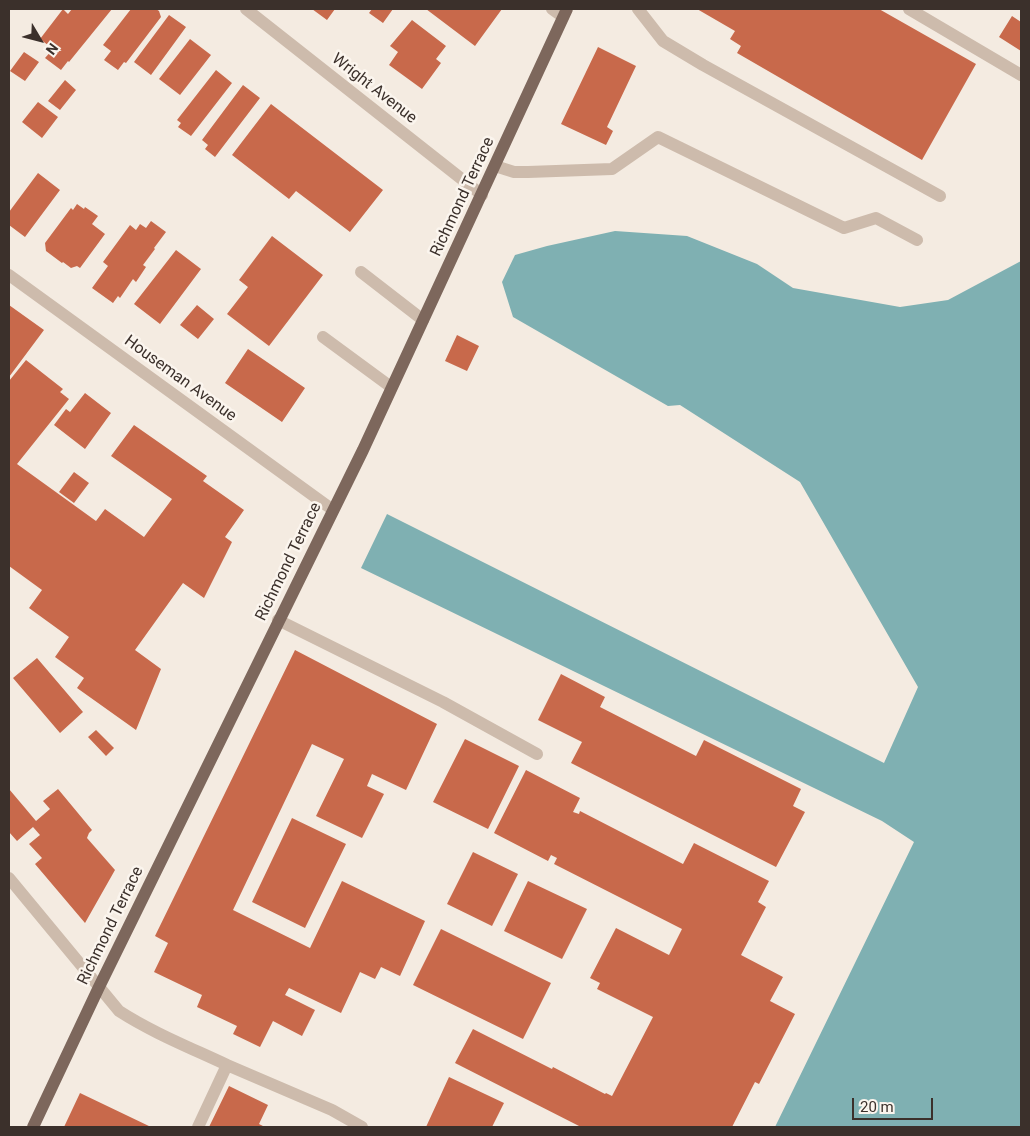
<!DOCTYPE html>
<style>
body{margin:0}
#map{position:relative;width:1030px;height:1136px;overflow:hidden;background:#f4ebe1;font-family:Roboto,sans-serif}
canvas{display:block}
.frame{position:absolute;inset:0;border:10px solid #3b302b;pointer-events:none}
.north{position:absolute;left:15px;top:15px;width:50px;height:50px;-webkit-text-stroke:4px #fbf5ee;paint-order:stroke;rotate:127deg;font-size:14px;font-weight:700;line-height:20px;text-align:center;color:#3b302b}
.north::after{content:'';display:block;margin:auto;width:18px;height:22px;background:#3b302b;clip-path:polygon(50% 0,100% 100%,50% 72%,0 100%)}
.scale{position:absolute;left:852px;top:1098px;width:81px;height:22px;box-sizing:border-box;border:2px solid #3b302b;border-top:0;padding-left:6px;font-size:15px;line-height:18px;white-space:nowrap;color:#3b302b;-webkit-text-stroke:4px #fbf5ee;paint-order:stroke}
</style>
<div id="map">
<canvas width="1030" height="1136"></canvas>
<div class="frame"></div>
<div class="north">N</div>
<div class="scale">20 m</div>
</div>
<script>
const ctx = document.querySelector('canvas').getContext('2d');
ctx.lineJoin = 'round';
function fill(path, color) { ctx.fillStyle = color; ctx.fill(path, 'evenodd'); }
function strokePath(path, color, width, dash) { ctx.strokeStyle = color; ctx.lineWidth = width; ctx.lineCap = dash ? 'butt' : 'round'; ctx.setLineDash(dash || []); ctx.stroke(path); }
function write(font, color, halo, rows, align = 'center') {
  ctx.font = font + ' Roboto,sans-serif'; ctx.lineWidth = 5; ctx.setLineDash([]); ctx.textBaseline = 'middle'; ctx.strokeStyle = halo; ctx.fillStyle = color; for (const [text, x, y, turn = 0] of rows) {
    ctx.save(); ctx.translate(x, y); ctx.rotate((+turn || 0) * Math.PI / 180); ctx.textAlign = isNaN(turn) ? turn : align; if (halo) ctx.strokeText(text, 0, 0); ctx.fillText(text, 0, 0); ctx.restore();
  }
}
fill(new Path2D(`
 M 615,231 L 687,236 L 757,264 L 793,288 L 900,307 L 948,300 L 1021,261 L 1021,1127 L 775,1127 L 914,842 L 882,821 L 361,568 L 387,514 L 884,763 L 918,687 L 800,482 L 680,405 L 668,406 L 513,317 L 502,282 L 515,255 L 547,246 Z`), '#7fb0b2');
fill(new Path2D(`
 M 63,9 L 68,14 L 72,9 L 112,9 L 69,62 L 68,61 L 61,70 L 45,58 L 53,49 L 40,39 Z
 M 131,9 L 156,9 L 159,11 L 161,17 L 126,63 L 124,62 L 118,70 L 104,60 L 111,51 L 103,45 Z
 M 312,9 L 335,9 L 327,20 Z
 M 372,9 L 393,9 L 383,23 L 369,13 Z
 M 426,9 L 502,9 L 475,46 Z
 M 697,9 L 879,9 L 976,64 L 922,160 L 737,53 L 741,46 L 730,39 L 735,31 Z
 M 169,15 L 186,27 L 151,75 L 134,62 Z
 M 1012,16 L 1021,22 L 1021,51 L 999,37 Z
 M 412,20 L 446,46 L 436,59 L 441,63 L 422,89 L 389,65 L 398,52 L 390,46 Z
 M 190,39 L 211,55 L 180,95 L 159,79 Z
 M 598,47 L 636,66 L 607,127 L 613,131 L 606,145 L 561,124 Z
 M 24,52 L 39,62 L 25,81 L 10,71 Z
 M 216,70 L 232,83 L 191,136 L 178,127 L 181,123 L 177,120 Z
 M 65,80 L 76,90 L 60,110 L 48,101 Z
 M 243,85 L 260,98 L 215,157 L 205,149 L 208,145 L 202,140 Z
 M 38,102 L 58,117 L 42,138 L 22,122 Z
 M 271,104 L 383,190 L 350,232 L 296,191 L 289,199 L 232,155 Z
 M 38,173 L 60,190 L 25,237 L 9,225 L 9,212 Z
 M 77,204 L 84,209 L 85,207 L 98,216 L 92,224 L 105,234 L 80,268 L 77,266 L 71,268 L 63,262 L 62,263 L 46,251 L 45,243 L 71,208 L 73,210 Z
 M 151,221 L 166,232 L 154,248 L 155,249 L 143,265 L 146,267 L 136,282 L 133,279 L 120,298 L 118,296 L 113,303 L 92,288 L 108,266 L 103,262 L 130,225 L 136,230 L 140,224 L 146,228 Z
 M 272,236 L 323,275 L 269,346 L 227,314 L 248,287 L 239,280 Z
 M 176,250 L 201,269 L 160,324 L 134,304 Z
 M 9,305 L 44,330 L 9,377 Z
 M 197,305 L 214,319 L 198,339 L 180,325 Z
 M 457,335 L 479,346 L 467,371 L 445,361 Z
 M 248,349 L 305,388 L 282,422 L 225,383 Z
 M 26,360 L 63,389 L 60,392 L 69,399 L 17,464 L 96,521 L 105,509 L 144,537 L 172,499 L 111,456 L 134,425 L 207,476 L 203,481 L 244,510 L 225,537 L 232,542 L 204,598 L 183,583 L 135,650 L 161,669 L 136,730 L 77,688 L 84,678 L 55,657 L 69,637 L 29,608 L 42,590 L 9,566 L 9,381 Z
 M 85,393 L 111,413 L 85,449 L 54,425 L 66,409 L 70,412 Z
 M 74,472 L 89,483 L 74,503 L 59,492 Z
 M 295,650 L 437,724 L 406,790 L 372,774 L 367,786 L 384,794 L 362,838 L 316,816 L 344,759 L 312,744 L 233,910 L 310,948 L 342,881 L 425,921 L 400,976 L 381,967 L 375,979 L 360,972 L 341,1013 L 289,988 L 285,995 L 315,1010 L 302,1036 L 273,1021 L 260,1047 L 233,1034 L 237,1026 L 197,1007 L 202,995 L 154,972 L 168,943 L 155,936 Z
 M 37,658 L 83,712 L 60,733 L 13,678 Z
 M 561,674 L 605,697 L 600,707 L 696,756 L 704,740 L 801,789 L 793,806 L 805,812 L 776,867 L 571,763 L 582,742 L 538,720 Z
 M 96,730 L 114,748 L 106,756 L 88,737 Z
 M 465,739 L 519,766 L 488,829 L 433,802 Z
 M 526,770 L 580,798 L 573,812 L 579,814 L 580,811 L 683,864 L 694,843 L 769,881 L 758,902 L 766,907 L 741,955 L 783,977 L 770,1001 L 795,1014 L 759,1084 L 755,1082 L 732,1127 L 581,1127 L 455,1063 L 473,1029 L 552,1069 L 553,1067 L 605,1094 L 606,1093 L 612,1096 L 653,1017 L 597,989 L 600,983 L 590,978 L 616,928 L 669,955 L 682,929 L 554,864 L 557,858 L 551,855 L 548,861 L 494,833 Z
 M 9,789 L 36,821 L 50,809 L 43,801 L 58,789 L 92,830 L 89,833 L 87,838 L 115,870 L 85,923 L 35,864 L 42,858 L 29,844 L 40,835 L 33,827 L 17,841 L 9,832 Z
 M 292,818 L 346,844 L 305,928 L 252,902 Z
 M 473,852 L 518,874 L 492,926 L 447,904 Z
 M 528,881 L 587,909 L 562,959 L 504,931 Z
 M 441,929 L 551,983 L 523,1039 L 413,985 Z
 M 449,1077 L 504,1103 L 492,1127 L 426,1127 Z
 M 229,1086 L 268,1105 L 259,1124 L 265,1127 L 209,1127 Z
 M 80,1093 L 151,1127 L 64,1127 Z`), '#c8694b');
strokePath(new Path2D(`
 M 246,9 L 482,195
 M 552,9 L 563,17
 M 638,9 L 663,41 L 703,65 L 940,196
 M 909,9 L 1021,75
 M 495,166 L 514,172 L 528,172 L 612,169 L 658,137 L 844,228 L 876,218 L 917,240
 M 361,272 L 423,320
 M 9,275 L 333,510
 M 323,337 L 391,387
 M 278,620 L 443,702 L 537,754
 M 9,878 L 119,1011 C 153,1033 191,1048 227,1065 L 198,1127
 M 227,1065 L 332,1110 L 362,1127`), '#cdbbac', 12);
strokePath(new Path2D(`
 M 33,1127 L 99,987 L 363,450 L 567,9`), '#7d675c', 12);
write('16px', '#3b302b', '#fbf5ee', [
 ["Wright Avenue",374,89,38],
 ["Richmond Terrace",463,197,-65],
 ["Houseman Avenue",180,379,36],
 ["Richmond Terrace",289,562,-64],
 ["Richmond Terrace",111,926,-64]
]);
</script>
